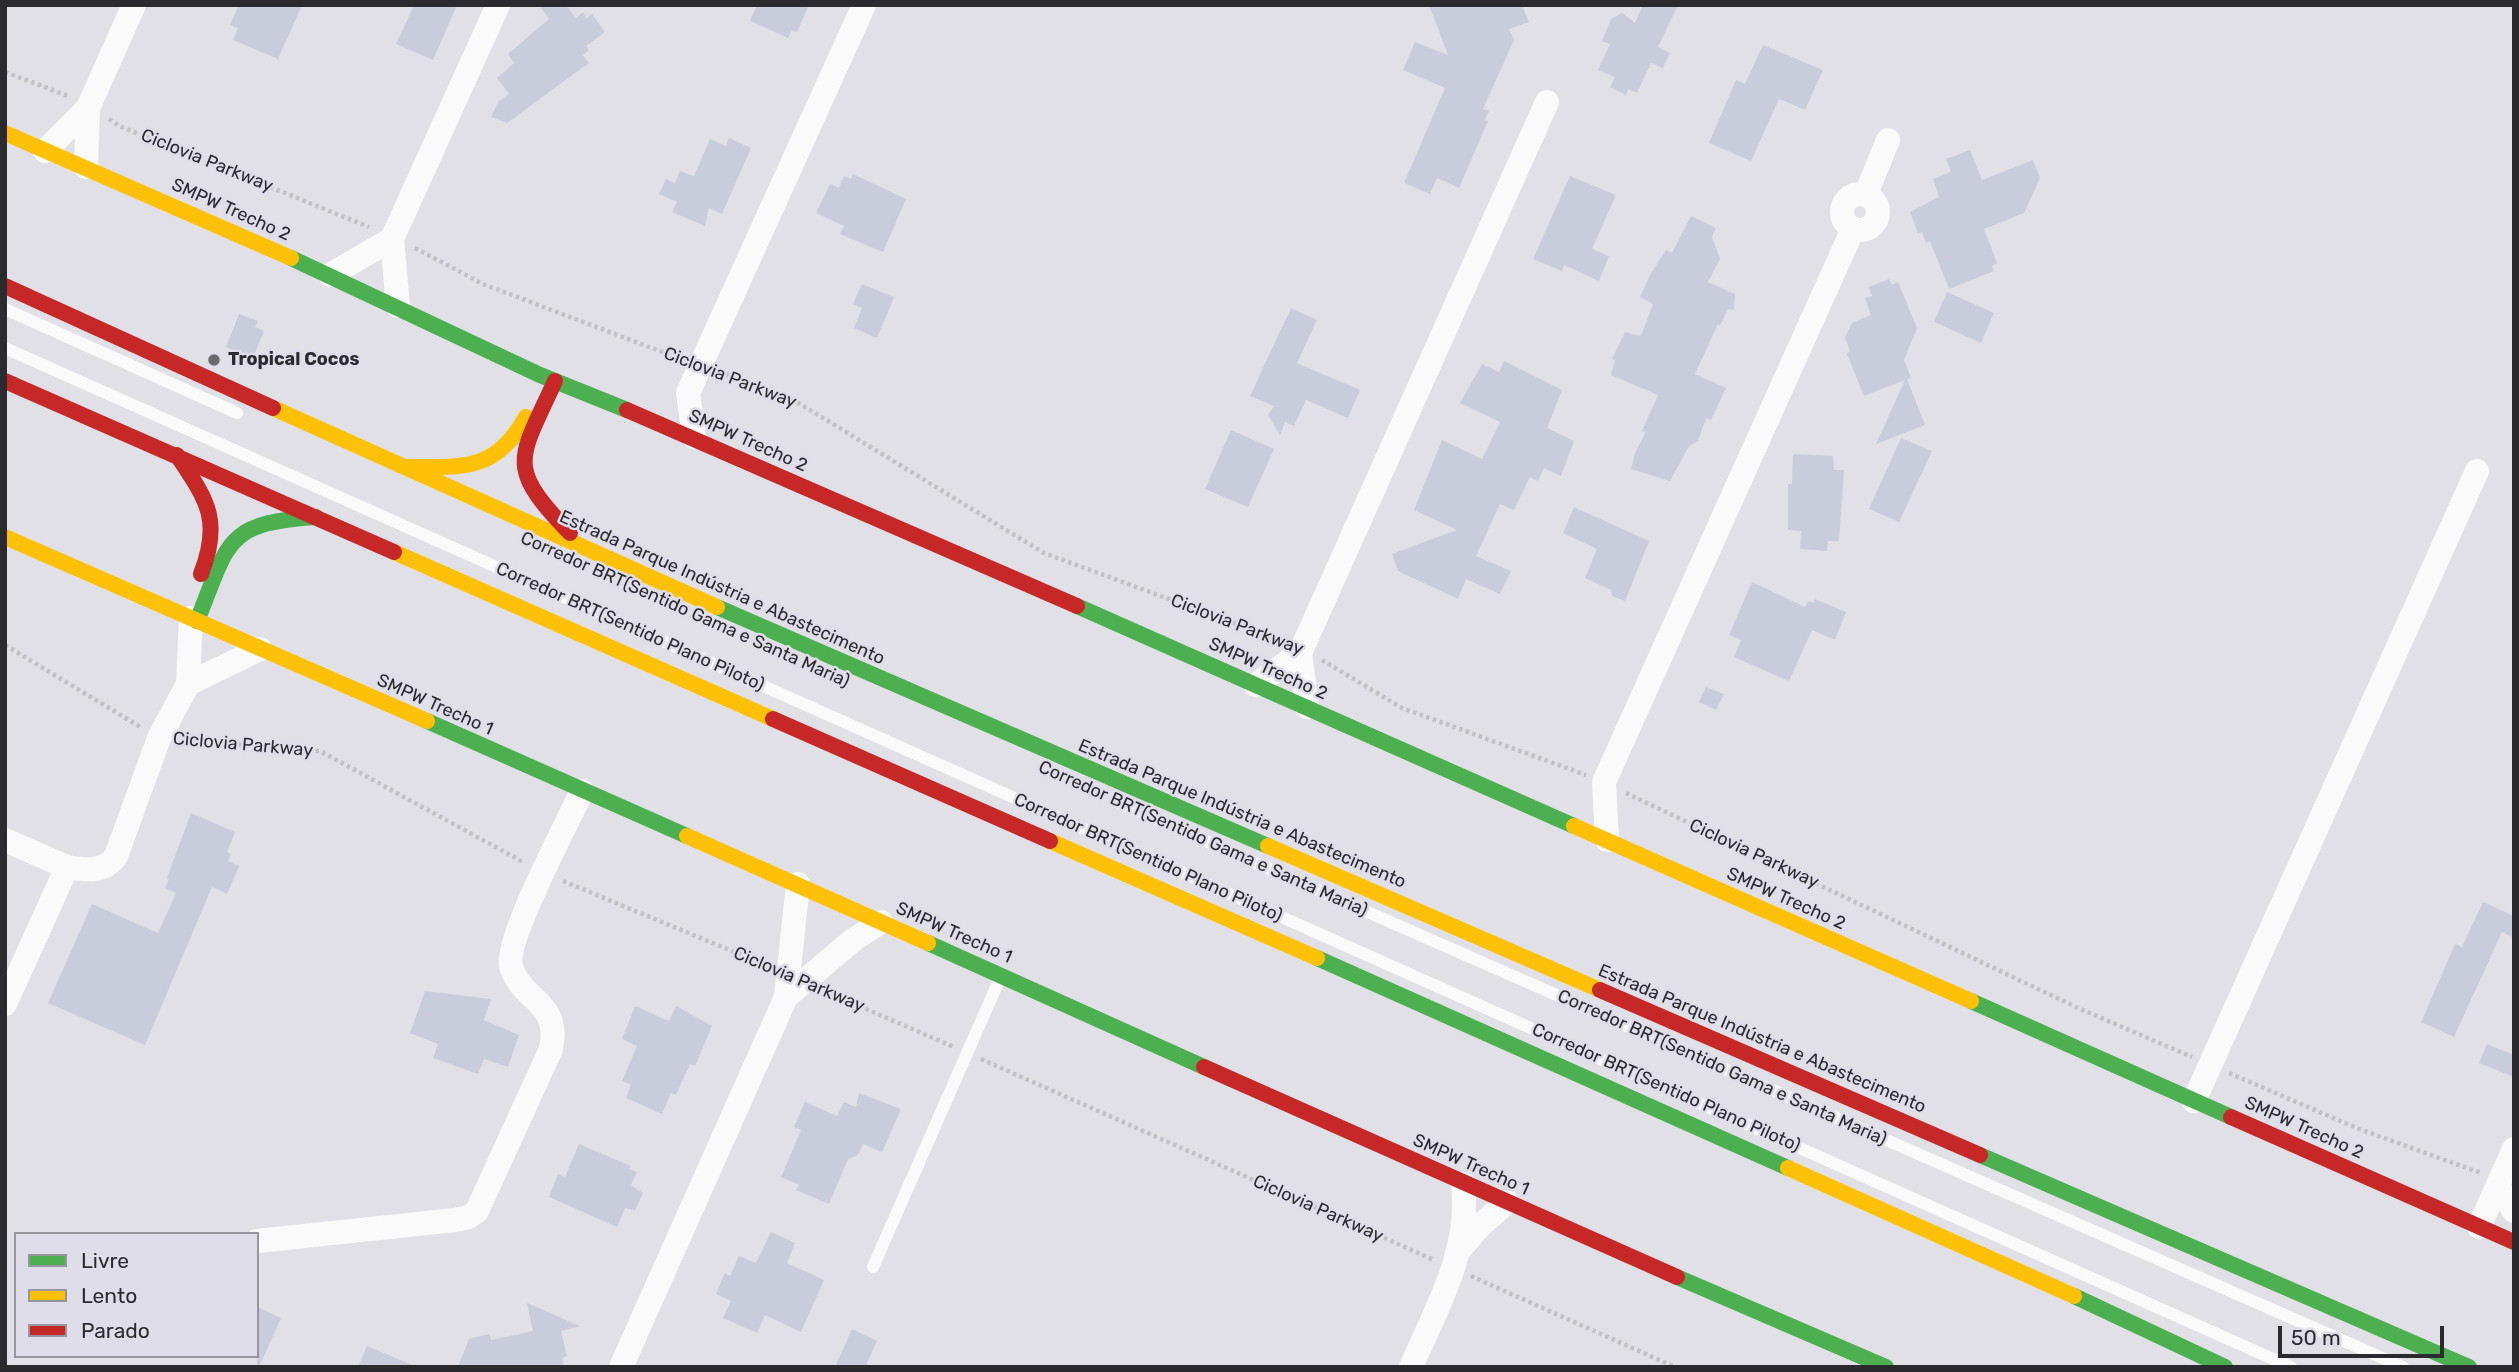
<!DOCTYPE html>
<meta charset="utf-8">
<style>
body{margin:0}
#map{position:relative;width:2519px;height:1372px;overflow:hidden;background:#e1e0e6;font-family:Rubik,sans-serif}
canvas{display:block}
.frame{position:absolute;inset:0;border:7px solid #2b2a2e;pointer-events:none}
.legend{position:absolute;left:14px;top:1232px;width:245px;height:126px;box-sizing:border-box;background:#dfdde9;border:2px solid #97959e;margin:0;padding:9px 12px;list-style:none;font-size:21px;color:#2b2a2e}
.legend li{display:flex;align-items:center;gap:14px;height:35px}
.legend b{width:35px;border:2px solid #97959e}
.scale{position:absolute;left:2278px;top:1326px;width:166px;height:32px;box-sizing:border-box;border:4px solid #2b2a2e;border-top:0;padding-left:9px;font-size:21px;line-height:24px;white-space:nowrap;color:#2b2a2e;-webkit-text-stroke:5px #dfdde9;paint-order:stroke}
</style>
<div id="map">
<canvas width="2519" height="1372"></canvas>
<div class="frame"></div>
<ul class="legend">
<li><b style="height:9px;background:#4caf50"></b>Livre</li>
<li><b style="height:9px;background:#ffc107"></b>Lento</li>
<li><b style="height:9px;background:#c62828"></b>Parado</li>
</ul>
<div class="scale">50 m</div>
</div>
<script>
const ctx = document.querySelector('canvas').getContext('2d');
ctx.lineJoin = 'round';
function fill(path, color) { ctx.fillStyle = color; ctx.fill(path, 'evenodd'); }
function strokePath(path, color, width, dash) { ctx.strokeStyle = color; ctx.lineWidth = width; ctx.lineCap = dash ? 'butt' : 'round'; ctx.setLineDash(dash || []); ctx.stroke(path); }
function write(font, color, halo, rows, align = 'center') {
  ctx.font = font + ' Rubik,sans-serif'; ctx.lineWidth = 5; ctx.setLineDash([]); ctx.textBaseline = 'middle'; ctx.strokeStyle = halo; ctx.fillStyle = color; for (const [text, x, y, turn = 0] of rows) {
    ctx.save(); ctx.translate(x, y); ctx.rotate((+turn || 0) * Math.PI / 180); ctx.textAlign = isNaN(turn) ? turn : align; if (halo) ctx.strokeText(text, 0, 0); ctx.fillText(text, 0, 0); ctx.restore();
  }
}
fill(new Path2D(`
 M 239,5 L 302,5 L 278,59 L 233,40 L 238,28 L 230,25 Z
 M 414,5 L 457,5 L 433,60 L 396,44 Z
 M 539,5 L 566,5 L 576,18 L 583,12 L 587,18 L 592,14 L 605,32 L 586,46 L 589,50 L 583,55 L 589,63 L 507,123 L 491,117 L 498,102 L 509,94 L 497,78 L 514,63 L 508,54 L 549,19 Z
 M 757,5 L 809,5 L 797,32 L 792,30 L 788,38 L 750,21 Z
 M 1429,5 L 1522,5 L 1529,22 L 1509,29 L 1514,40 L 1483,109 L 1489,111 L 1485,120 L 1488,121 L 1459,188 L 1437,178 L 1430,194 L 1404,183 L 1445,88 L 1403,70 L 1415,42 L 1448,55 Z
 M 1643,5 L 1678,5 L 1658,47 L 1670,53 L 1663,68 L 1651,63 L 1637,93 L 1628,89 L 1626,95 L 1610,87 L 1615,77 L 1598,70 L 1610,44 L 1602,41 L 1611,19 L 1622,13 L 1635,23 Z
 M 1763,45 L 1823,70 L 1805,110 L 1779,99 L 1751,161 L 1709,143 L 1736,80 L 1745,84 Z
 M 729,138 L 751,148 L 722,214 L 709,208 L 705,226 L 672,212 L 677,202 L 659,194 L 666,179 L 675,183 L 680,171 L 694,176 L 710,139 L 726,146 Z
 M 1970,150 L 1982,180 L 2033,160 L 2040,178 L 2024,213 L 1984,229 L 1997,263 L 1992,266 L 1994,271 L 1949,289 L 1930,241 L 1926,243 L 1922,232 L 1918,233 L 1910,212 L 1939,197 L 1933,179 L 1951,172 L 1946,159 Z
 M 853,174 L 906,199 L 883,252 L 840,234 L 844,226 L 816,213 L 830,184 L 839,188 L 844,176 L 851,179 Z
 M 1570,176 L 1616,195 L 1592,249 L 1609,256 L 1599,281 L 1564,265 L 1562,271 L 1533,259 Z
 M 1691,216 L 1716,228 L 1712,237 L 1720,259 L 1708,282 L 1735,294 L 1734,310 L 1728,309 L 1720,326 L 1718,324 L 1695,374 L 1726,388 L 1711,420 L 1706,418 L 1698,441 L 1689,446 L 1670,481 L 1631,469 L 1635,453 L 1646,432 L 1642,431 L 1658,395 L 1611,375 L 1615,360 L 1612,359 L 1625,332 L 1641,336 L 1653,304 L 1640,297 L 1650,275 L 1666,250 L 1672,253 Z
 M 1889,279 L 1892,285 L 1898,282 L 1917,328 L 1904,360 L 1911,378 L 1907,379 L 1925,425 L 1876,444 L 1905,380 L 1864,396 L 1847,354 L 1850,351 L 1845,338 L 1852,323 L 1871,315 L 1865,298 L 1872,296 L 1869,287 Z
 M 862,284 L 894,297 L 877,338 L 854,328 L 862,308 L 853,304 Z
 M 1947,292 L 1994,313 L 1981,343 L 1934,322 Z
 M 1291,308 L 1317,320 L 1297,363 L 1360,390 L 1348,418 L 1306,400 L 1294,426 L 1285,422 L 1280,435 L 1268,415 L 1274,406 L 1250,396 Z
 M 239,314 L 258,321 L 255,327 L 264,331 L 253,358 L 226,347 Z
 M 1504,361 L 1562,390 L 1547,428 L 1574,441 L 1561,476 L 1544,468 L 1538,481 L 1530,477 L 1514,510 L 1500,504 L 1476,556 L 1511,571 L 1500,594 L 1466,579 L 1458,599 L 1398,571 L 1392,554 L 1457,530 L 1414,510 L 1442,440 L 1482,459 L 1500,422 L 1460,403 L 1482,364 L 1499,372 Z
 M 1231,430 L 1274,449 L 1248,507 L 1205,489 Z
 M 1901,438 L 1932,451 L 1899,522 L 1869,509 Z
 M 1793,454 L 1833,456 L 1834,470 L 1844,470 L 1839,541 L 1828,541 L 1827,551 L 1800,549 L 1801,531 L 1788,530 L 1788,484 L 1792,484 Z
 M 1574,507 L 1649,541 L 1625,601 L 1612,596 L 1611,590 L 1585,578 L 1597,549 L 1563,533 Z
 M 1752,582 L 1805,607 L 1808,601 L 1814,603 L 1815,599 L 1846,612 L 1835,640 L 1812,630 L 1789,681 L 1734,657 L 1741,640 L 1729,635 Z
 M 1706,687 L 1724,694 L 1716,710 L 1699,702 Z
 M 191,813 L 235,832 L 227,852 L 231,854 L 228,861 L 239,866 L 227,894 L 212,887 L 145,1045 L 48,1003 L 92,904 L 158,933 L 176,893 L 165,888 L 169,879 L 167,878 Z
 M 2483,902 L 2514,916 L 2514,938 L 2502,932 L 2454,1037 L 2421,1022 L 2455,944 L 2462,947 Z
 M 425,991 L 491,999 L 484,1020 L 519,1035 L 508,1067 L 484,1059 L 478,1074 L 433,1058 L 438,1044 L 410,1033 Z
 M 635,1006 L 669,1021 L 676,1006 L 712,1026 L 695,1066 L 690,1064 L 676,1095 L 671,1093 L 662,1114 L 626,1098 L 631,1085 L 622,1081 L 637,1046 L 622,1039 Z
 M 2487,1044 L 2514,1055 L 2514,1077 L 2479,1063 Z
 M 859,1093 L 901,1109 L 882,1152 L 863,1144 L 858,1155 L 848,1159 L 829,1204 L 796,1190 L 799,1185 L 781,1177 L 801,1130 L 794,1127 L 805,1102 L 837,1116 L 844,1102 L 856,1107 Z
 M 579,1144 L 631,1166 L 629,1169 L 637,1172 L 631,1185 L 643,1193 L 635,1210 L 625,1208 L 617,1227 L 549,1197 L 558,1174 L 565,1177 Z
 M 771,1232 L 795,1243 L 787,1263 L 824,1280 L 801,1332 L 765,1315 L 757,1333 L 723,1318 L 731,1301 L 716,1294 L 725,1273 L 730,1276 L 739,1256 L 756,1263 Z
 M 527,1303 L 580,1326 L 561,1331 L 567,1356 L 562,1358 L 564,1367 L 458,1367 L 469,1339 L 489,1334 L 491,1340 L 533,1331 Z
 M 257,1307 L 281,1318 L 259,1367 L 257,1367 Z
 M 852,1329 L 877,1341 L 865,1367 L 835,1367 Z
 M 367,1346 L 415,1366 L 415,1367 L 358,1367 Z`), '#c9cddb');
strokePath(new Path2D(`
 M 5,72 L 68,96
 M 109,119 L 119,126 L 369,227
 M 415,248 L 483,284 L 681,359
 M 719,372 L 787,396 L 1044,553 L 1280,640
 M 5,645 L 142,728
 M 1322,660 L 1402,708 L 1586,775
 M 183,740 L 320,751 L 523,862
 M 1626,793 L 2078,1008 L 2192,1057
 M 563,881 L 768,966
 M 827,992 L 954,1047
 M 981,1059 L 1434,1260
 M 2229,1073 L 2359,1129 L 2481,1173
 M 1471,1276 L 1675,1367`), '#c1c1c3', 4.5, [3.5, 3.5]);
strokePath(new Path2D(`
 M 5,309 L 237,413
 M 5,348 L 2291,1367
 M 1115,801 L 2403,1367
 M 873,1267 L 1001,976`), '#fafafb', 12);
strokePath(new Path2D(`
 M 45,151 L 88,108
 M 86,167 L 88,108 L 134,5
 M1842 212a18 18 0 1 1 36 0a18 18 0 1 1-36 0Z
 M 1866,194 L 1888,140
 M 330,275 L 392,239
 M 398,306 L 392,239 L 498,5
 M 694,437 L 688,393 L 864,5
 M 188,684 L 260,649
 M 1256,685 L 1300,653
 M 1307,707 L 1300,653 L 1547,102
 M 5,840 L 67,867
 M 1607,840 L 1604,782 L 1853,229
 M 786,997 L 853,940 L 881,922
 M 5,1004 L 67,867 C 86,870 104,873 116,856 L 159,738 L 188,684 L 191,618
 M 2194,1101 L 2477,471
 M 2498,1186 L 2514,1211
 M 2479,1227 L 2514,1149
 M 257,1241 L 455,1220 L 469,1217 L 477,1211 L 551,1049 C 561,1000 521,1002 511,966 C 504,941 569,820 582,791
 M 1461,1248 L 1480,1226 L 1507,1202
 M 621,1367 L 786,997 L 798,884
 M 1411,1367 C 1437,1307 1471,1250 1463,1184`), '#fafafb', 24);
strokePath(new Path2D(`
 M 291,258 L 540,375 L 627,410
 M 1077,606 L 1574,826
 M 717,607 L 1268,846
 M 197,621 C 229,542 224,523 316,517
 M 427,721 L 687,836
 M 928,943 L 1204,1067
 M 1317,958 L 1788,1168
 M 1971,1001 L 2231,1117
 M 1980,1155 L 2469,1367
 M 1677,1277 L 1886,1367
 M 2074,1296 L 2225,1367`), '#4caf50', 16);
strokePath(new Path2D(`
 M 5,133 L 291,258
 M 273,408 L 717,607
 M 409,467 C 465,467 496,471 526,417
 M 5,537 L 427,721
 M 394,552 L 773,719
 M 1574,826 L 1971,1001
 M 687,836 L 928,943
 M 1050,841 L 1317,958
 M 1268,846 L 1600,990
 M 1788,1168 L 2074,1296`), '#ffc107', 16);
strokePath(new Path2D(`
 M 5,286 L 273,408
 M 5,381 L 394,552
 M 555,381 C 519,460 505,466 570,533
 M 627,410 L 1077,606
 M 177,455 C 207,500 222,520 201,574
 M 773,719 L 1050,841
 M 1600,990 L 1980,1155
 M 1204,1067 L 1677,1277
 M 2231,1117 L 2514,1242`), '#c62828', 16);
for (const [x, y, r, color] of [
 [214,360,7,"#6b6a6e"]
]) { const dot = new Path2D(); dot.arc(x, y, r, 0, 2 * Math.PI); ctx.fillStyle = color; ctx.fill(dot); strokePath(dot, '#dfdde9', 2.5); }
write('18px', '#2b2a2e', '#dfdde9', [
 ["Ciclovia Parkway",207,161,22],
 ["SMPW Trecho 2",231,210,24],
 ["Ciclovia Parkway",730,378,21],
 ["SMPW Trecho 2",748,441,24],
 ["Estrada Parque Indústria e Abastecimento",722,588,24],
 ["Corredor BRT(Sentido Gama e Santa Maria)",685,610,24],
 ["Ciclovia Parkway",1237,625,21],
 ["Corredor BRT(Sentido Plano Piloto)",630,627,24],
 ["SMPW Trecho 2",1268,669,24],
 ["SMPW Trecho 1",435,705,24],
 ["Ciclovia Parkway",243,745,5],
 ["Estrada Parque Indústria e Abastecimento",1242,814,23],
 ["Corredor BRT(Sentido Gama e Santa Maria)",1203,839,24],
 ["Ciclovia Parkway",1754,854,25],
 ["Corredor BRT(Sentido Plano Piloto)",1148,858,24],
 ["SMPW Trecho 2",1786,899,24],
 ["SMPW Trecho 1",954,933,24],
 ["Ciclovia Parkway",799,980,23],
 ["Estrada Parque Indústria e Abastecimento",1762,1039,23],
 ["Corredor BRT(Sentido Gama e Santa Maria)",1722,1068,24],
 ["Corredor BRT(Sentido Plano Piloto)",1666,1088,24],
 ["SMPW Trecho 2",2304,1128,24],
 ["SMPW Trecho 1",1471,1165,24],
 ["Ciclovia Parkway",1318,1209,24]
]);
write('bold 18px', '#2b2a2e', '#dfdde9', [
 ["Tropical Cocos",228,360]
], 'left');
</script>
